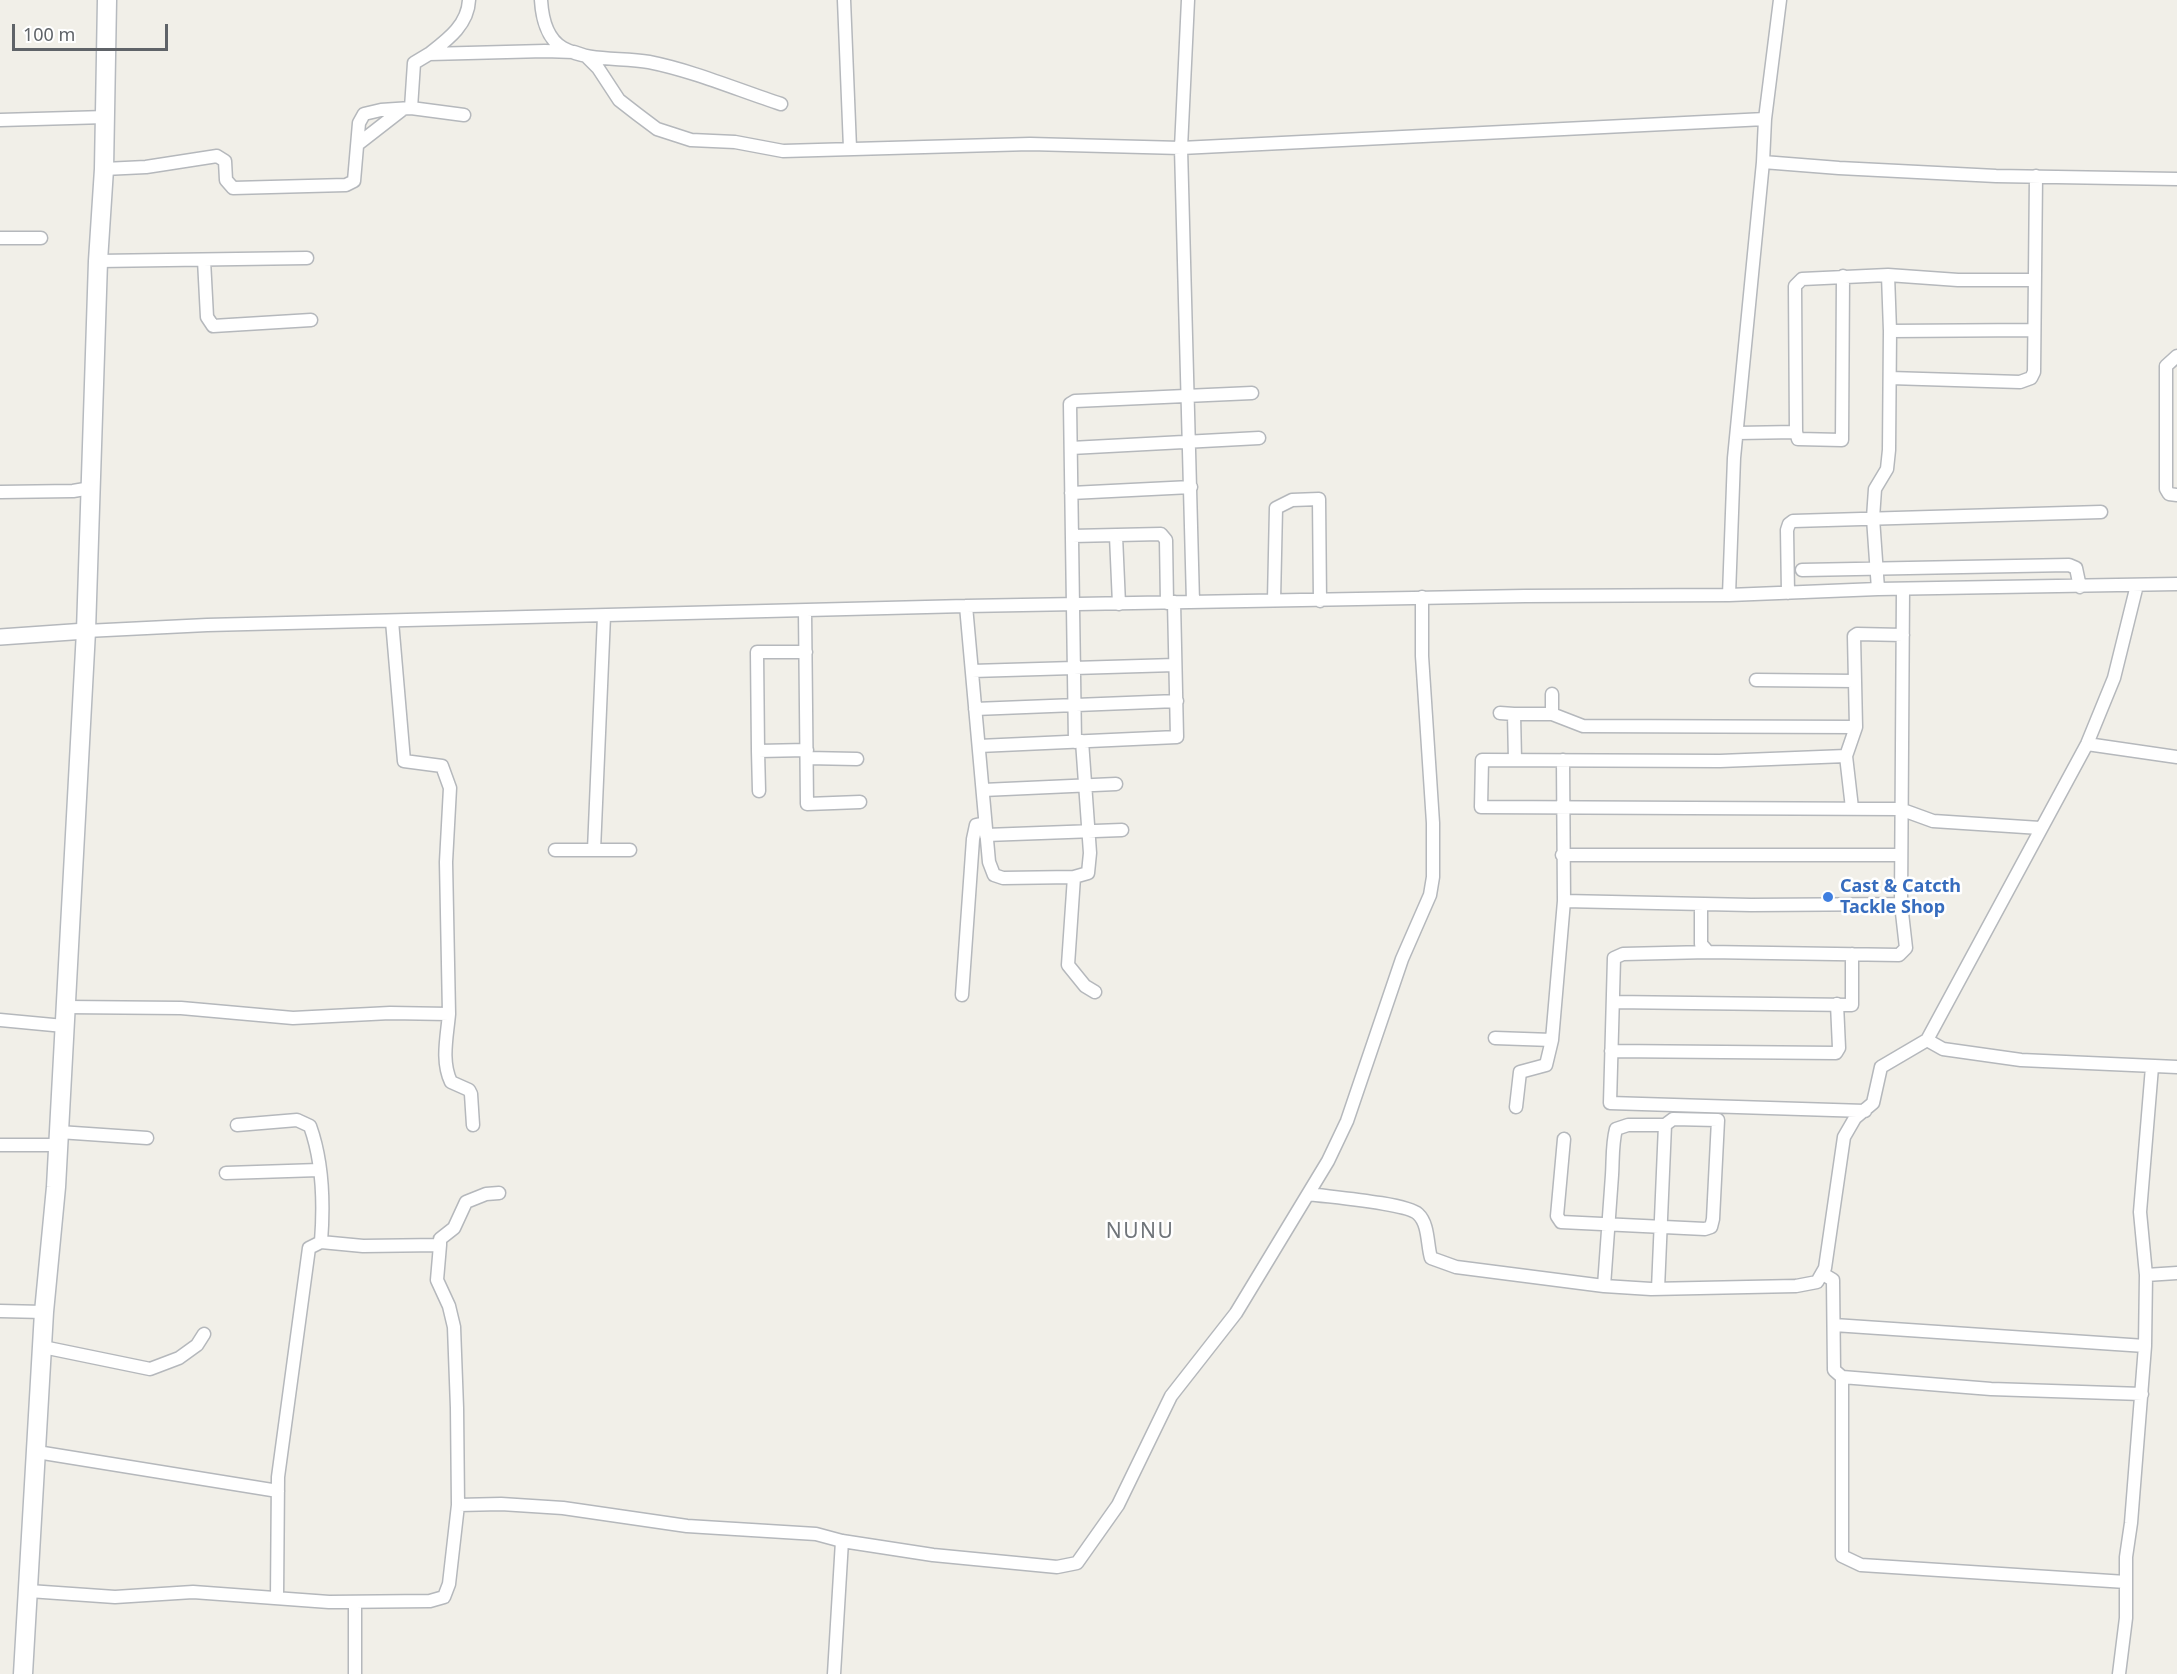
<!DOCTYPE html>
<style>
body{margin:0}
#map{position:relative;width:2177px;height:1674px;overflow:hidden;background:#f1efe8;font-family:"Noto Sans",sans-serif}
canvas{display:block}
.scale{position:absolute;left:12px;top:24px;width:156px;height:27px;box-sizing:border-box;border:3px solid #5f6368;border-top:0;padding-left:8px;font-size:18px;line-height:21px;white-space:nowrap;color:#5f6368;-webkit-text-stroke:4px #fff;paint-order:stroke}
</style>
<div id="map">
<canvas width="2177" height="1674"></canvas>
<div class="scale">100 m</div>
</div>
<script>
const ctx = document.querySelector('canvas').getContext('2d');
ctx.lineJoin = 'round';
function strokePath(path, color, width, dash) { ctx.strokeStyle = color; ctx.lineWidth = width; ctx.lineCap = dash ? 'butt' : 'round'; ctx.setLineDash(dash || []); ctx.stroke(path); }
function write(font, color, halo, rows, align = 'center') {
  ctx.font = font + ' "Noto Sans",sans-serif'; ctx.lineWidth = 5; ctx.setLineDash([]); ctx.textBaseline = 'middle'; ctx.strokeStyle = halo; ctx.fillStyle = color; for (const [text, x, y, turn = 0] of rows) {
    ctx.save(); ctx.translate(x, y); ctx.rotate((+turn || 0) * Math.PI / 180); ctx.textAlign = isNaN(turn) ? turn : align; if (halo) ctx.strokeText(text, 0, 0); ctx.fillText(text, 0, 0); ctx.restore();
  }
}
const minor = new Path2D(`
 M 541,0 C 542,17 547,39 563,48 C 589,62 621,57 649,62 C 694,71 738,90 781,104
 M 844,0 L 850,148
 M 429,54 C 447,40 468,25 469,0
 M 411,108 L 464,115
 M 1765,119 L 1780,0
 M 0,120 L 106,117
 M 358,144 L 403,109
 M 104,169 L 146,167 L 217,156 L 225,161 L 226,180 L 233,188 L 346,185 L 354,181 L 359,123 L 364,114 L 381,110 L 411,108 L 414,63 L 429,54 L 545,51 L 574,52 L 586,56 L 598,68 L 619,100 L 637,114 L 657,129 L 691,140 L 735,142 L 783,151 L 1030,144 L 1181,148 L 1188,0
 M 0,238 L 41,238
 M 204,260 L 207,317 L 213,326 L 311,320
 M 98,261 L 307,258
 M 1843,276 L 1842,440 L 1798,439 L 1796,432 L 1795,286 L 1802,279 L 1888,275
 M 2034,330 L 1890,331 L 1888,275 L 1958,280 L 2034,280
 M 2177,356 L 2166,366 L 2166,489 L 2169,494 L 2177,495
 M 1890,378 L 2020,382 L 2031,378 L 2034,372 L 2036,176
 M 1737,433 L 1796,432
 M 1071,448 L 1259,438
 M 0,492 L 73,491 L 91,488
 M 1071,493 L 1191,487
 M 1072,536 L 1161,534 L 1166,540 L 1167,603
 M 1116,536 L 1119,604
 M 1802,570 L 2069,565 L 2076,568 L 2080,587
 M 1878,589 L 1873,518 L 1875,489 L 1887,469 L 1889,450 L 1890,331
 M 1788,593 L 1787,530 L 1789,524 L 1793,521 L 2101,512
 M 1729,595 L 1734,458 L 1763,162 L 1839,168 L 1996,176 L 2177,179
 M 1274,600 L 1276,508 L 1292,500 L 1319,499 L 1320,601
 M 1193,602 L 1181,148 L 1765,119 L 1763,162
 M 966,606 L 989,862 L 994,875 L 1003,878 L 1074,877 L 1088,873 L 1090,853 L 1082,741
 M 805,611 L 807,804 L 860,802
 M 86,631 L 207,625 L 966,606 L 1525,596 L 1729,595 L 1878,589 L 2177,584
 M 806,652 L 757,652 L 758,751 L 807,750
 M 972,671 L 1175,665
 M 1756,680 L 1855,681
 M 975,709 L 1177,701
 M 1500,713 L 1514,714
 M 1552,714 L 1552,694
 M 1075,742 L 1070,404 L 1075,401 L 1252,393
 M 2087,744 L 2177,757
 M 979,746 L 1177,737 L 1174,602
 M 758,751 L 759,791
 M 1846,756 L 1720,761 L 1482,760 L 1481,807 L 1900,809 L 1933,821 L 2040,828
 M 807,758 L 857,759
 M 1515,760 L 1514,714 L 1552,714 L 1583,726 L 1856,727
 M 983,790 L 1116,784
 M 1852,808 L 1846,756 L 1856,727 L 1854,636 L 1857,634 L 1903,635
 M 986,835 L 1122,830
 M 555,850 L 594,850 L 604,616
 M 594,850 L 630,850
 M 1562,855 L 1900,855
 M 1074,877 L 1068,965 L 1085,986 L 1095,992
 M 1564,901 L 1751,905 L 1901,904 L 1903,589
 M 1701,905 L 1701,944 L 1708,952 L 1899,955 L 1906,948 L 1901,904
 M 1708,952 L 1623,954 L 1614,958 L 1610,1103 L 1865,1111
 M 962,995 L 973,839 L 976,825 L 985,823
 M 1613,1002 L 1852,1005 L 1852,954
 M 65,1007 L 181,1008 L 293,1018 L 390,1013 L 449,1014 L 446,862 L 450,788 L 442,766 L 404,761 L 392,621
 M 449,1014 C 447,1037 441,1061 451,1082 L 469,1090 L 471,1094 L 473,1125
 M 0,1020 L 64,1026
 M 1495,1038 L 1552,1040
 M 1927,1040 L 1943,1049 L 2021,1060 L 2177,1067
 M 1611,1051 L 1836,1053 L 1839,1048 L 1837,1004
 M 1516,1107 L 1520,1072 L 1546,1065 L 1552,1040 L 1564,901 L 1563,760
 M 237,1125 L 297,1120 L 310,1126 C 323,1162 324,1204 321,1242
 M 59,1132 L 147,1138
 M 1564,1139 L 1557,1216 L 1561,1222 L 1705,1229 L 1711,1227 L 1713,1219 L 1718,1120 L 1673,1119 L 1665,1125 L 1628,1125 L 1616,1129 C 1612,1144 1613,1160 1612,1175 C 1609,1212 1607,1249 1604,1286
 M 0,1145 L 58,1145
 M 226,1173 L 319,1170
 M 1309,1194 C 1329,1197 1406,1203 1418,1214 C 1429,1224 1427,1245 1431,1258 L 1456,1267 L 1604,1286 L 1651,1289 L 1796,1286 L 1817,1282 L 1825,1268 L 1844,1137 L 1855,1118 L 1873,1103 L 1881,1067 L 1927,1040 L 2087,744 L 2114,678 L 2137,585
 M 440,1245 L 440,1239 L 454,1228 L 466,1202 L 486,1194 L 499,1193
 M 1823,1274 L 1833,1280 L 1834,1370 L 1842,1377 L 1991,1389 L 2142,1394
 M 2146,1275 L 2177,1273
 M 1658,1289 L 1665,1125
 M 0,1311 L 44,1312
 M 1834,1325 L 2145,1346
 M 43,1347 L 150,1369 L 179,1358 L 197,1345 L 204,1334
 M 1842,1377 L 1842,1556 L 1861,1565 L 2126,1582
 M 37,1452 L 278,1491
 M 458,1505 L 501,1504 L 563,1508 L 687,1526 L 816,1534 L 842,1541 L 933,1555 L 1057,1567 L 1077,1563 L 1118,1505 L 1171,1396 L 1236,1313 L 1328,1161 L 1347,1121 L 1402,959 L 1430,895 L 1433,877 L 1433,823 L 1422,656 L 1422,597
 M 29,1591 L 115,1597 L 193,1592 L 329,1602 L 430,1601 L 444,1597 L 449,1584 L 458,1505 L 457,1408 L 454,1327 L 449,1306 L 437,1280 L 440,1245 L 363,1246 L 321,1242 L 309,1248 L 278,1477 L 277,1598
 M 355,1602 L 355,1674
 M 834,1674 L 842,1541
 M 2119,1674 L 2126,1618 L 2126,1557 L 2131,1523 L 2145,1346 L 2146,1275 L 2140,1212 L 2152,1067`);
const tertiary = new Path2D(`
 M 0,637 L 86,631`);
const secondary = new Path2D(`
 M 23,1674 L 44,1312 L 56,1187 L 86,631 L 98,261 L 104,169 L 107,0`);
strokePath(minor, '#b5b8bc', 15);
strokePath(tertiary, '#b5b8bc', 18);
strokePath(secondary, '#b6babf', 21);
strokePath(minor, '#fff', 12);
strokePath(tertiary, '#fff', 15);
strokePath(secondary, '#fff', 18);
for (const [x, y, r, color] of [
 [1828,897,6,"#3f7fe0"]
]) { const dot = new Path2D(); dot.arc(x, y, r, 0, 2 * Math.PI); ctx.fillStyle = color; ctx.fill(dot); strokePath(dot, '#fff', 2); }
write('bold 18px', '#366cbe', '#fff', [
 ["Cast & Catcth",1840,887],
 ["Tackle Shop",1840,908]
], 'left');
ctx.letterSpacing = '1.5px';
write('21px', '#70757a', '#fff', [
 ["NUNU",1140,1232]
]);
ctx.letterSpacing = '0px';
</script>
